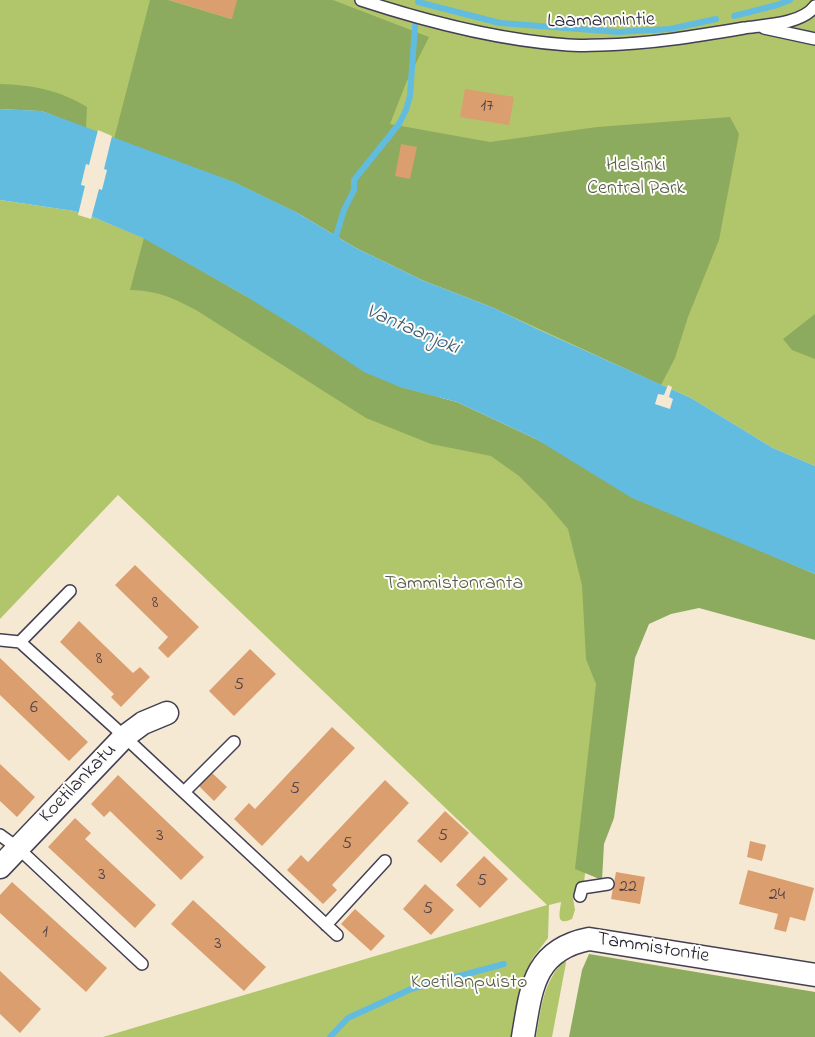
<!DOCTYPE html>
<style>
body{margin:0}
canvas{display:block;background:#f6e9d4}
</style>
<canvas width="815" height="1037"></canvas>
<script>
const ctx = document.querySelector('canvas').getContext('2d');
ctx.lineJoin = 'round';
function fill(path, color) { ctx.fillStyle = color; ctx.fill(path, 'evenodd'); }
function strokePath(path, color, width, dash) { ctx.strokeStyle = color; ctx.lineWidth = width; ctx.lineCap = dash ? 'butt' : 'round'; ctx.setLineDash(dash || []); ctx.stroke(path); }
function write(font, color, halo, rows, align = 'center') {
  ctx.font = font + ' "Indie Flower",sans-serif'; ctx.lineWidth = 4; ctx.setLineDash([]); ctx.textBaseline = 'middle'; ctx.strokeStyle = halo; ctx.fillStyle = color; for (const [text, x, y, turn = 0] of rows) {
    ctx.save(); ctx.translate(x, y); ctx.rotate((+turn || 0) * Math.PI / 180); ctx.textAlign = isNaN(turn) ? turn : align; if (halo) ctx.strokeText(text, 0, 0); ctx.fillText(text, 0, 0); ctx.restore();
  }
}
fill(new Path2D(`
 M 0,0 L 815,0 L 815,466 L 773,448 L 691,398 L 537,329 L 296,212 L 42,111 L 0,109 Z
 M 0,200 L 74,211 L 93,217 L 144,238 L 244,295 L 632,498 L 583,890 L 581,896 L 573,898 L 575,910 L 572,919 C 555,927 560,912 561,902 L 549,905 L 548,938 L 532,959 L 526,975 L 514,1037 L 103,1037 L 547,905 L 118,495 L 0,619 Z
 M 565,959 L 566,963 L 552,1037 L 536,1037 C 542,1005 542,985 565,959 Z`), '#b1c66a');
fill(new Path2D(`
 M 150,0 L 168,0 L 231,19 L 237,0 L 333,0 L 429,37 L 406,83 L 390,124 L 490,142 L 597,127 L 730,117 L 739,134 L 719,240 L 688,317 L 675,358 L 661,385 L 494,308 L 424,281 L 356,248 L 296,212 L 234,182 L 114,139 Z
 M 0,84 C 32,85 60,90 87,107 L 86,128 L 42,111 L 0,109 Z
 M 144,238 L 244,295 L 400,387 L 457,402 L 536,439 L 724,535 L 815,574 L 815,640 L 699,608 L 671,614 L 649,624 L 635,658 L 614,818 L 604,844 L 602,880 L 575,869 L 596,684 L 586,659 L 582,585 L 568,529 L 545,502 L 519,476 L 491,456 L 431,444 L 366,418 L 196,310 C 171,297 158,291 130,290 Z
 M 815,314 L 815,359 L 792,350 L 783,339 Z
 M 589,954 L 815,992 L 815,1037 L 569,1037 L 582,970 Z`), '#8cab5e');
fill(new Path2D(`
 M 0,109 L 42,111 L 234,182 L 296,212 L 356,248 L 424,281 L 494,308 L 537,329 L 691,398 L 773,448 L 815,466 L 815,574 L 632,498 L 536,439 L 457,402 L 400,387 L 364,372 L 304,332 L 244,295 L 143,238 L 93,217 L 74,211 L 0,200 Z`), '#62bce0');
fill(new Path2D(`
 M 98,130 L 112,136 L 104,169 L 107,170 L 102,190 L 99,189 L 91,219 L 78,215 L 85,186 L 81,185 L 86,164 L 89,165 Z
 M 668,385 L 672,387 L 669,397 L 673,399 L 670,409 L 655,404 L 658,394 L 664,395 Z`), '#f6e9d4');
strokePath(new Path2D(`
 M 418,2 L 500,23 L 618,32 L 670,29 L 716,19
 M 734,16 L 777,5 L 790,0
 M 336,236 L 344,210 L 354,190 L 354,180 L 399,124 L 406,110 L 410,96 L 415,26
 M 330,1037 L 348,1018 L 411,989 L 504,964`), '#62bce0', 6);
fill(new Path2D(`
 M 170,0 L 237,0 L 232,19 Z
 M 465,89 L 514,97 L 509,125 L 460,117 Z
 M 401,144 L 417,147 L 410,179 L 395,176 Z
 M 135,565 L 199,627 L 168,658 L 158,648 L 168,637 L 115,585 Z
 M 79,621 L 133,673 L 140,667 L 150,677 L 121,707 L 111,697 L 114,694 L 60,642 Z
 M 250,649 L 276,674 L 234,716 L 209,691 Z
 M 0,658 L 88,742 L 69,761 L 0,695 Z
 M 332,727 L 355,748 L 262,846 L 234,819 L 249,803 L 255,809 Z
 M 0,764 L 35,797 L 17,817 L 0,801 Z
 M 211,772 L 227,787 L 214,801 L 199,786 Z
 M 118,775 L 204,857 L 181,880 L 110,811 L 104,817 L 91,804 Z
 M 385,780 L 409,803 L 332,885 L 337,890 L 323,904 L 287,870 L 301,855 L 308,862 Z
 M 445,811 L 469,833 L 441,863 L 417,841 Z
 M 75,818 L 91,833 L 85,839 L 156,905 L 135,928 L 48,847 Z
 M 750,841 L 766,845 L 762,861 L 747,857 Z
 M 484,856 L 508,879 L 480,908 L 456,885 Z
 M 748,870 L 814,888 L 805,921 L 790,917 L 786,932 L 774,929 L 778,914 L 739,904 Z
 M 616,872 L 645,877 L 640,904 L 611,899 Z
 M 12,882 L 107,968 L 86,992 L 0,913 L 0,895 Z
 M 425,884 L 454,910 L 431,935 L 403,909 Z
 M 193,900 L 266,967 L 244,991 L 171,924 Z
 M 355,909 L 385,936 L 371,951 L 341,924 Z
 M 0,971 L 41,1009 L 20,1033 L 0,1014 Z`), '#db9e6e');
const service = new Path2D(`
 M 361,0 C 428,22 497,40 568,45 C 579,46 591,45 602,45 C 650,44 697,36 744,28 C 765,25 802,24 815,6
 M 764,28 L 815,39
 M 0,640 L 20,642 L 114,727 L 337,935
 M 20,642 L 70,591
 M 184,792 L 234,742
 M 0,835 L 18,848 L 142,964
 M 580,896 L 582,888 L 608,884
 M 326,925 L 385,861`);
const minor = new Path2D(`
 M 0,867 L 124,737 L 143,723 L 167,713
 M 523,1037 C 531,990 533,950 589,939 L 815,975`);
strokePath(service, '#424052', 14);
strokePath(minor, '#424052', 25);
strokePath(service, '#fff', 11);
strokePath(minor, '#fff', 22);
write('18px', '#504148', null, [
 ["17",487,107],
 ["8",155,604],
 ["8",99,660],
 ["5",239,686],
 ["6",34,709],
 ["5",295,790],
 ["3",160,837],
 ["5",443,837],
 ["5",347,845],
 ["3",102,876],
 ["5",482,882],
 ["22",628,888],
 ["24",777,896],
 ["5",428,910],
 ["1",45,933],
 ["3",218,945]
]);
write('20px', '#22223b', '#fdfcf7', [
 ["Laamannintie",601,22,-1],
 ["Koetilankatu",79,784,-46],
 ["Tammistontie",653,949,9]
]);
write('20px', '#545b4b', '#fdfcf7', [
 ["Helsinki",636,167],
 ["Central Park",636,190],
 ["Tammistonranta",454,585],
 ["Koetilanpuisto",469,984]
]);
write('italic 21px', '#385875', '#fdfcf7', [
 ["Vantaanjoki",412,331,23]
]);
</script>
